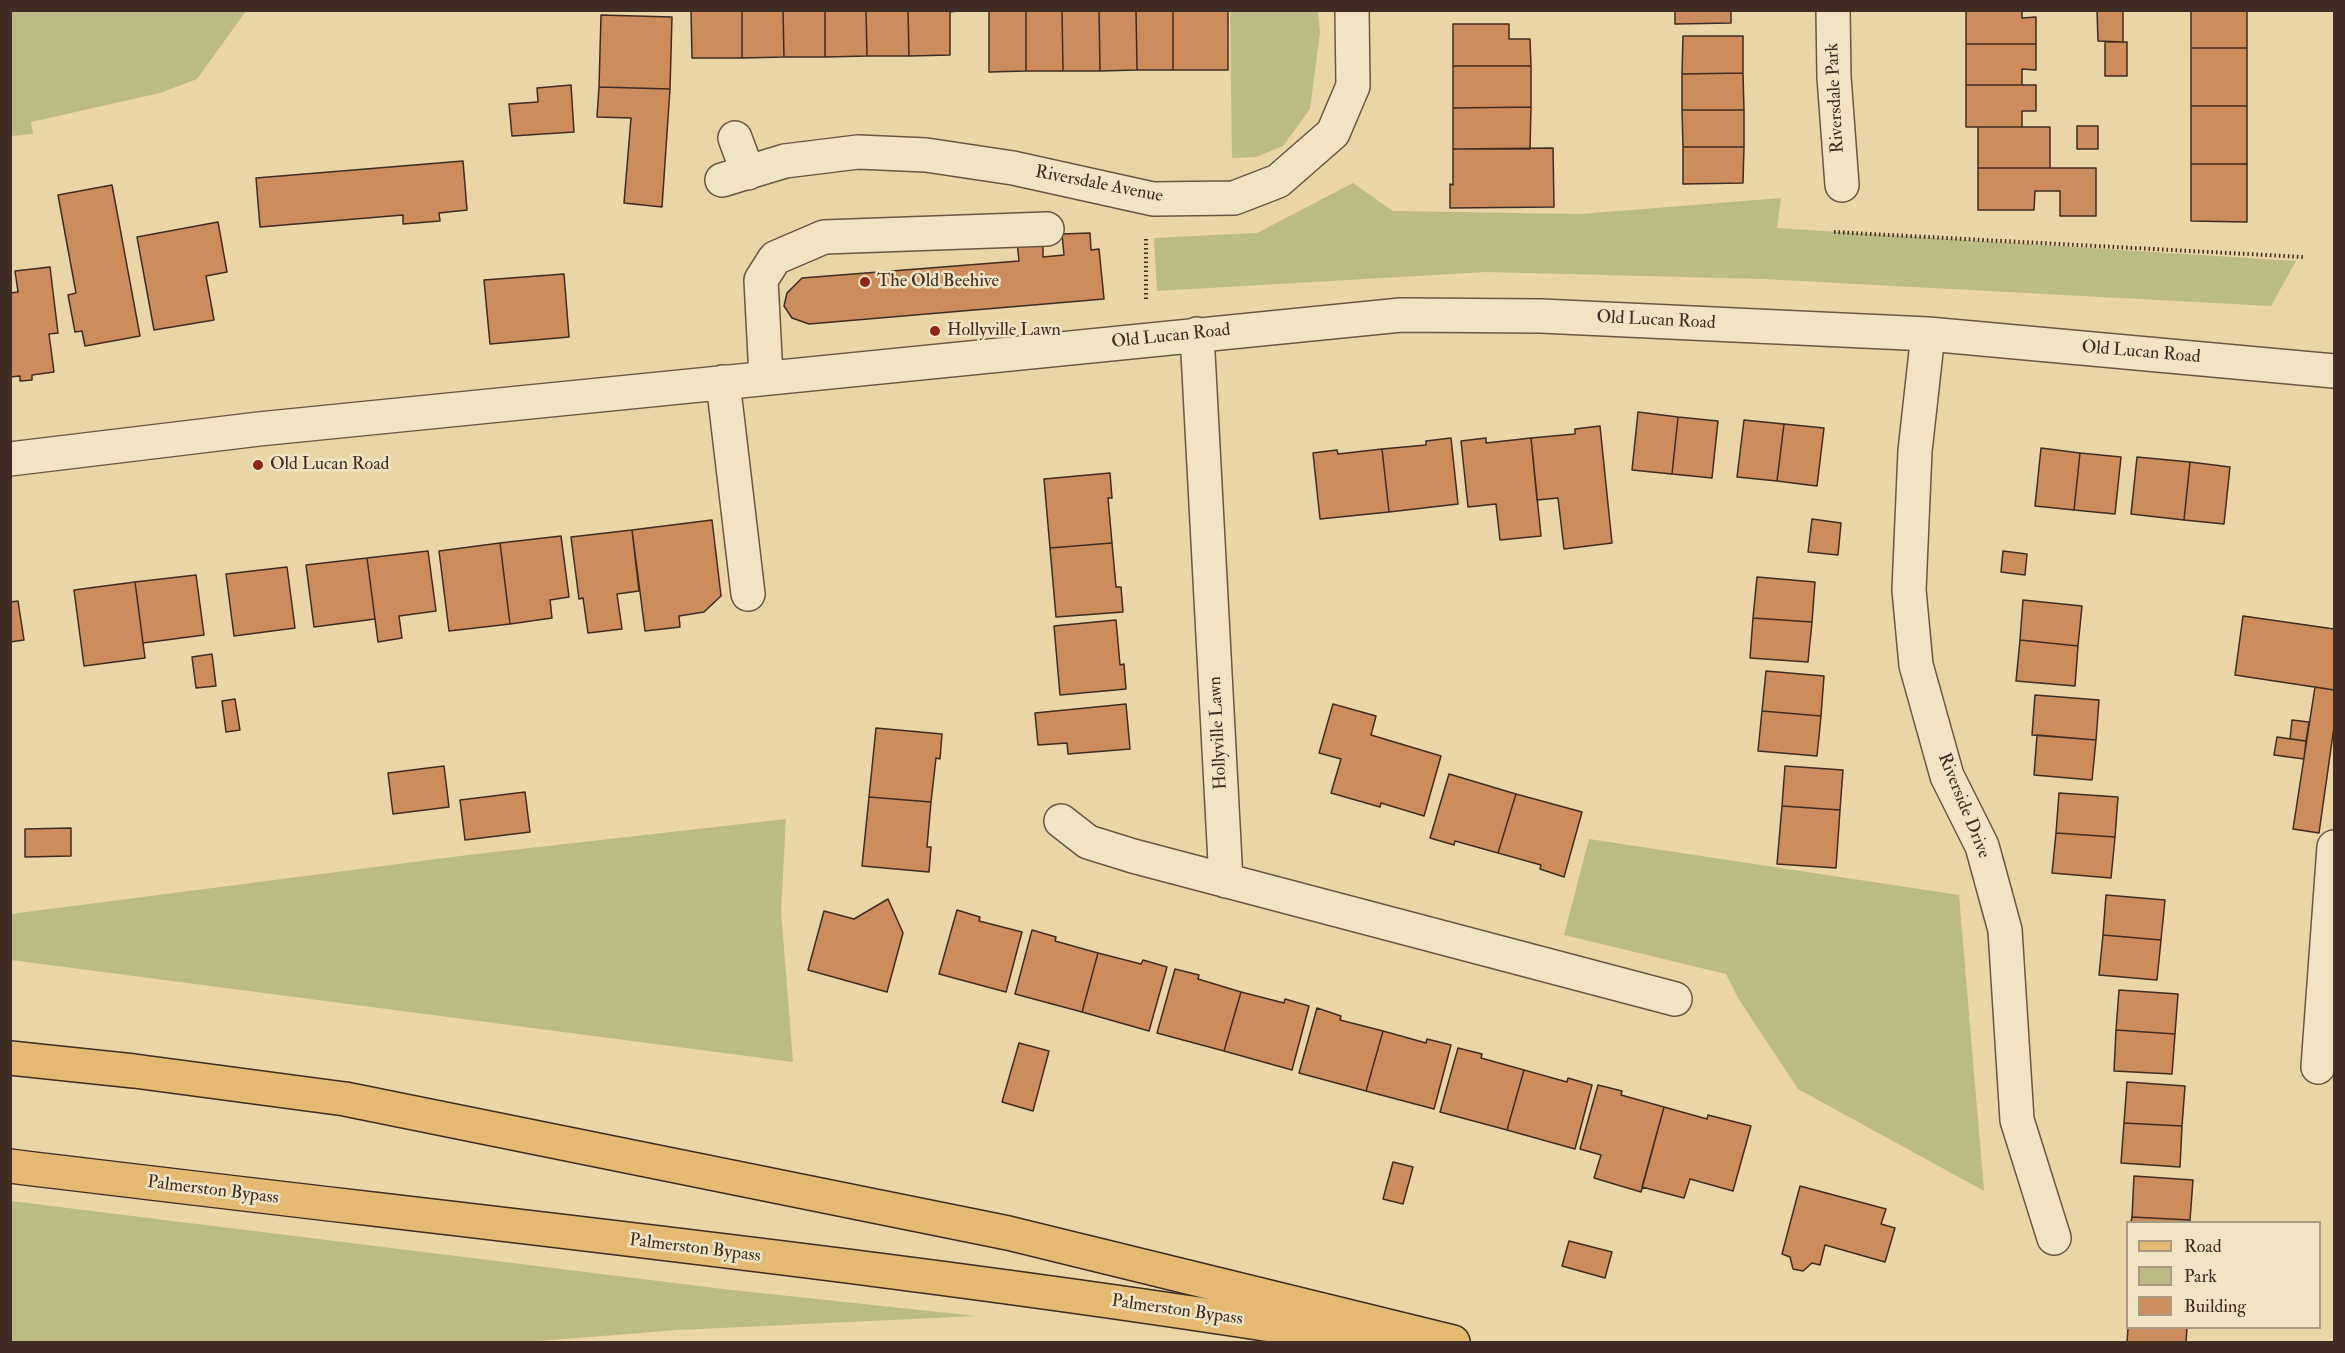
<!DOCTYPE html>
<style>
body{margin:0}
#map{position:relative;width:2345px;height:1353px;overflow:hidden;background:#e9d5a5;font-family:"IM FELL Double Pica",serif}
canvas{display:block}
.frame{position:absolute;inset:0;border:12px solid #3f2c22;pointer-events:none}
.legend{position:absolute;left:2126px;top:1221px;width:195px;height:108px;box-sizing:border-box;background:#f1e4c4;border:2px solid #aa9a83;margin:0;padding:8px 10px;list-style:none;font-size:18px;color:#3f2c22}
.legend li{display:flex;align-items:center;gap:12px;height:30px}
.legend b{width:30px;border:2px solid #aa9a83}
</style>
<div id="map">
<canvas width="2345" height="1353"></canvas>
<div class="frame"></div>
<ul class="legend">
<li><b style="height:8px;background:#e4ba72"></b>Road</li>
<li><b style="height:16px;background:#bbbc83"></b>Park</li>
<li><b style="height:16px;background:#cc8c5c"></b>Building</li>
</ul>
</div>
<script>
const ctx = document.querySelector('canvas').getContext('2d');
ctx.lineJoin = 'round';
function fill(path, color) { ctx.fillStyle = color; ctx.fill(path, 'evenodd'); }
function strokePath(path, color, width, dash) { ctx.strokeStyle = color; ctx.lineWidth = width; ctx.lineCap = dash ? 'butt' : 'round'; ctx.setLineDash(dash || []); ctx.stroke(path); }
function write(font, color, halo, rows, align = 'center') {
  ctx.font = font + ' "IM FELL Double Pica",serif'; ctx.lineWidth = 5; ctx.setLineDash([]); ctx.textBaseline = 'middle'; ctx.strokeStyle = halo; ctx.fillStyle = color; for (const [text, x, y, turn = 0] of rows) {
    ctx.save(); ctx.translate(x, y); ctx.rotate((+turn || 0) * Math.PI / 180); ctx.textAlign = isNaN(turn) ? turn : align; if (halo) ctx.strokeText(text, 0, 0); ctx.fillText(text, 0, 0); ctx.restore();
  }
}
fill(new Path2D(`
 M 11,10 L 246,10 L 246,11 L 197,79 L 160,93 L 31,122 L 33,134 L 11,136 Z
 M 1230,11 L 1318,11 L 1320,32 L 1310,109 L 1283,146 L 1256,157 L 1232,158 Z
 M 1353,183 L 1393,211 L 1581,214 L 1781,198 L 1777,228 L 2296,261 L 2271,306 L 1763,279 L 1486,272 L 1157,291 L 1154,238 L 1257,233 Z
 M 786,819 L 781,911 L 793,1062 L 11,960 L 11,914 L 468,855 Z
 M 1589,839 L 1959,895 L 1984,1191 L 1798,1089 L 1738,998 L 1726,974 L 1564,935 Z
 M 11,1201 L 723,1289 L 976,1316 L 678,1330 L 526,1342 L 11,1342 Z`), '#bbbc83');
const building = new Path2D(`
 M 691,10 L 742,10 L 742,58 L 692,58 Z
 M 742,10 L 783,10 L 784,57 L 742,58 Z
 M 783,10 L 825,10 L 825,57 L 784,57 Z
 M 825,10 L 866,10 L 867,56 L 825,57 Z
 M 866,10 L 908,10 L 909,56 L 867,56 Z
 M 908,10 L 965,10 L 950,12 L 950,55 L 909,56 Z
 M 1099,10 L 1100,71 L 1063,71 L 1062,11 Z
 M 1099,10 L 1136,10 L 1137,70 L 1100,71 Z
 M 1136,10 L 1173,10 L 1173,70 L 1137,70 Z
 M 1173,10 L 1228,10 L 1228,70 L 1173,70 Z
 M 1675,10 L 1731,10 L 1731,23 L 1675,24 Z
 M 1966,10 L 2022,10 L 2022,18 L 2036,17 L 2036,44 L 1966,44 Z
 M 2097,10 L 2123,10 L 2123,42 L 2098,41 Z
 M 2191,10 L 2247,10 L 2247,48 L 2191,48 Z
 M 989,11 L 1026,11 L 1026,71 L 989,72 Z
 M 1026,11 L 1062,11 L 1063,71 L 1026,71 Z
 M 601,15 L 672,17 L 670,89 L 599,87 Z
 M 1453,24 L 1509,24 L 1509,39 L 1530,39 L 1531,66 L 1453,66 Z
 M 1683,36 L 1743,36 L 1743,73 L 1682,74 Z
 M 2105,42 L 2127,42 L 2127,76 L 2105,76 Z
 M 1966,44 L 2036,44 L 2036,70 L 2022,69 L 2022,85 L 1966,85 Z
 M 2191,48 L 2247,48 L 2247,106 L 2191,106 Z
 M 1453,66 L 1531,66 L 1531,107 L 1453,108 Z
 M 1743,73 L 1744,110 L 1682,110 L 1682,74 Z
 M 571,85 L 574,132 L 512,136 L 509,104 L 538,102 L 537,88 Z
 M 1966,85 L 2036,85 L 2036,111 L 2022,111 L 2022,127 L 1966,127 Z
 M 599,87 L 670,89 L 662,207 L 624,203 L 631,118 L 597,117 Z
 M 2191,106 L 2247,106 L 2247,164 L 2191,164 Z
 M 1531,107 L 1530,149 L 1453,149 L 1453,108 Z
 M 1682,110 L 1744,110 L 1744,147 L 1683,147 Z
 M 2077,126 L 2098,126 L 2098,149 L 2077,149 Z
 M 1978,127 L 2050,127 L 2050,168 L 1978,168 Z
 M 1683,147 L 1744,147 L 1743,183 L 1683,184 Z
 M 1553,148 L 1554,207 L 1450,208 L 1450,184 L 1453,185 L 1453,149 Z
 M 463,161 L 467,210 L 439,213 L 440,221 L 403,224 L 403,215 L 260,227 L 256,178 Z
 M 2191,164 L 2247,164 L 2247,222 L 2191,221 Z
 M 1978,168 L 2096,168 L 2096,216 L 2060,216 L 2060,191 L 2035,191 L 2034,210 L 1978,210 Z
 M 112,185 L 140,336 L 85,346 L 82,331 L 75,332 L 68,295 L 76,293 L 58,195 Z
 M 218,222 L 227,272 L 206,276 L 214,320 L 154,330 L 137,237 Z
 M 1090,233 L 1091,250 L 1099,249 L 1104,299 L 809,324 L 792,318 L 784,306 L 787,293 L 802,278 L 1019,261 L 1017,242 L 1043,240 L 1043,257 L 1064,255 L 1062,234 Z
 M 50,267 L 58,333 L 49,334 L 54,372 L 32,375 L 32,380 L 20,381 L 20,376 L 10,377 L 10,293 L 18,292 L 15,271 Z
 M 564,274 L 569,337 L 490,344 L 484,280 Z
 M 1638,412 L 1678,417 L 1672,474 L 1632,470 Z
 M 1678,417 L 1718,421 L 1712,478 L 1672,474 Z
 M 1744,420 L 1784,424 L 1777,481 L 1737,477 Z
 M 1784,424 L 1824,428 L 1817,486 L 1777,481 Z
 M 1600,426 L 1612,543 L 1564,549 L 1558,498 L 1537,500 L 1531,438 L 1575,434 L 1575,429 Z
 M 1451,438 L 1458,504 L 1389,512 L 1382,449 L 1426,445 L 1426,441 Z
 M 1486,438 L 1486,443 L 1531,438 L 1541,536 L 1500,540 L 1496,504 L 1468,507 L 1461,441 Z
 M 2041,448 L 2080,453 L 2074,510 L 2035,506 Z
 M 1382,449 L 1389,512 L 1320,519 L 1313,453 L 1337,450 L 1338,454 Z
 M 2080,453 L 2121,457 L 2115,514 L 2074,510 Z
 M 2137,457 L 2190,462 L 2184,520 L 2131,514 Z
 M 2190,462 L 2230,467 L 2224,524 L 2184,520 Z
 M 1110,473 L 1112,498 L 1108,498 L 1112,543 L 1050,548 L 1044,479 Z
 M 1812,519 L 1841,523 L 1838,555 L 1808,552 Z
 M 712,520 L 721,596 L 704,612 L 679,616 L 680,627 L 645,631 L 632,530 Z
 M 632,530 L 639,591 L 617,594 L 622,629 L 588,633 L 583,598 L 579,599 L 571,537 Z
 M 561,536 L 569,597 L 550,600 L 552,618 L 510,624 L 500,543 Z
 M 500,543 L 510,624 L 449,631 L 439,551 Z
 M 1112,543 L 1116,587 L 1121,587 L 1123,612 L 1056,617 L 1050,548 Z
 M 428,551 L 436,611 L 399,616 L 402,638 L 378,642 L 367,558 Z
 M 2003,551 L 2027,554 L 2025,575 L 2001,572 Z
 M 367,558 L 375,619 L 314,627 L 306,565 Z
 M 287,567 L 295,628 L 234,636 L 226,574 Z
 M 196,575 L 204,635 L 143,643 L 135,582 Z
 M 1757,577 L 1815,582 L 1812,622 L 1753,618 Z
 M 135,582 L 145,658 L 84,666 L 74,590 Z
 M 2023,600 L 2082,606 L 2078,646 L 2020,640 Z
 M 18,601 L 24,640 L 10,642 L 10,602 Z
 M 2243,616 L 2334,629 L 2334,690 L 2235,675 Z
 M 1753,618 L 1812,622 L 1808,662 L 1750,658 Z
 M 1116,620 L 1120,665 L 1124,664 L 1126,689 L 1060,695 L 1054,626 Z
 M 2020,640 L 2078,646 L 2075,686 L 2016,681 Z
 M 212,654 L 216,686 L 196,688 L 192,657 Z
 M 1766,671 L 1824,676 L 1821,716 L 1762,711 Z
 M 2315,687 L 2334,690 L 2334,727 L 2319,833 L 2293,829 Z
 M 2035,695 L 2099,700 L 2096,740 L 2032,735 Z
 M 235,699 L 240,730 L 226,732 L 222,701 Z
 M 1126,704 L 1130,749 L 1068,754 L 1067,743 L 1038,745 L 1035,713 Z
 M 1333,704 L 1376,716 L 1371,735 L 1441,756 L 1424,816 L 1381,803 L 1380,807 L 1331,793 L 1341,759 L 1319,753 Z
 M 1762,711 L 1821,716 L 1817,756 L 1758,751 Z
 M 2292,720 L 2309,722 L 2306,741 L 2290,739 Z
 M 876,728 L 942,734 L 940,759 L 936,758 L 931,802 L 869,797 Z
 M 2037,735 L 2096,740 L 2092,780 L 2034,775 Z
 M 2277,737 L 2306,741 L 2304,759 L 2274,755 Z
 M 444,766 L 449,807 L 393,814 L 388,773 Z
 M 1785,766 L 1843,770 L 1840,810 L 1782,806 Z
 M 1449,774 L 1516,794 L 1498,853 L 1455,841 L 1454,845 L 1430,838 Z
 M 525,792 L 530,832 L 465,840 L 460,800 Z
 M 2059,793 L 2118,797 L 2115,837 L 2056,833 Z
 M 1516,794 L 1582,812 L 1564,877 L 1540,869 L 1541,865 L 1498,853 Z
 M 869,797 L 931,802 L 927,847 L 931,847 L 929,872 L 862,866 Z
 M 1782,806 L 1840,810 L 1836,868 L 1777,864 Z
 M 71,828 L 71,856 L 25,857 L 25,829 Z
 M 2056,833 L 2115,837 L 2111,878 L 2052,873 Z
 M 2106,895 L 2165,900 L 2161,940 L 2103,935 Z
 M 888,899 L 903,933 L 887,992 L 808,970 L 824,911 L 854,919 Z
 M 957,910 L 980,917 L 979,921 L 1022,932 L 1006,992 L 939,974 Z
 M 1032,930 L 1056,937 L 1055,941 L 1098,953 L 1082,1012 L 1015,994 Z
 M 2103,935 L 2161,940 L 2157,980 L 2099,975 Z
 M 1098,953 L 1141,964 L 1143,960 L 1167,967 L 1149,1031 L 1082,1012 Z
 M 1175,969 L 1199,975 L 1198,979 L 1241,992 L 1224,1051 L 1157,1033 Z
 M 2119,990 L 2178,994 L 2175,1034 L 2116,1030 Z
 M 1241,992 L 1284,1003 L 1285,999 L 1309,1006 L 1292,1070 L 1224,1051 Z
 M 1317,1008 L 1341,1016 L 1340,1020 L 1383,1031 L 1366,1091 L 1299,1073 Z
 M 2116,1030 L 2175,1034 L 2172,1074 L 2114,1071 Z
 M 1383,1031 L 1426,1043 L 1427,1039 L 1451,1045 L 1434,1109 L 1366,1091 Z
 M 1019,1043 L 1049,1051 L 1033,1111 L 1002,1102 Z
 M 1458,1048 L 1482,1054 L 1481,1058 L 1524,1070 L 1507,1130 L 1440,1112 Z
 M 1524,1070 L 1567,1082 L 1568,1078 L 1592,1085 L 1575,1149 L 1507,1130 Z
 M 2127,1082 L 2185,1086 L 2182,1126 L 2124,1123 Z
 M 1598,1085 L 1622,1091 L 1621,1095 L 1664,1107 L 1641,1192 L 1594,1178 L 1601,1155 L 1580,1149 Z
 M 1664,1107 L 1707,1119 L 1708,1115 L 1751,1126 L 1733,1191 L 1690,1179 L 1684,1198 L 1642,1187 Z
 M 2124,1123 L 2182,1126 L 2180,1167 L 2121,1163 Z
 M 1393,1162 L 1413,1167 L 1403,1204 L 1383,1199 Z
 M 2134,1176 L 2193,1180 L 2190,1220 L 2132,1217 Z
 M 1800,1186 L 1886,1209 L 1881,1224 L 1895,1228 L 1885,1262 L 1825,1245 L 1820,1265 L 1812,1263 L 1803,1271 L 1793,1269 L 1790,1257 L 1782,1254 Z
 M 2132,1217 L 2190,1220 L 2190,1222 L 2131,1222 Z
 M 1569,1241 L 1612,1252 L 1605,1278 L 1562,1266 Z
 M 2128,1328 L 2187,1328 L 2186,1342 L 2127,1342 Z`);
fill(building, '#cc8c5c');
strokePath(building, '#3f2c22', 1.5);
const minor = new Path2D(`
 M 1833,10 L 1834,77 L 1842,185
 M 735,138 L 748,173
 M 722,180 L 785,161 L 858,152 L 926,155 L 1013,168 L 1153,199 L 1234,198 L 1278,181 L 1333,133 L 1353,86 L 1352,10
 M 1197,334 L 1226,881
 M 1928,334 L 1915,451 L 1909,590 L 1916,665 L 1947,776 L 1982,846 L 2005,930 L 2017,1120 L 2054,1238
 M 766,377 L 761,280 L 775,258 L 824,237 L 1047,229
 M 723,382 L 748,594
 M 10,459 L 259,429 L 1401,315 L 1541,316 L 1928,334 L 2334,371
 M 1061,821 L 1088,842 L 1133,856 L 1675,999
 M 2318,1067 L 2334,847`);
const major = new Path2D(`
 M 10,1166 C 467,1222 925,1268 1379,1342`);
const highway = new Path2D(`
 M 10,1058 L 134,1071 L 345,1099 L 1008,1233 L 1453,1342`);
strokePath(minor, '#6a5643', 36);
strokePath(major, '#3f2c22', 36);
strokePath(highway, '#3f2c22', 36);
strokePath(new Path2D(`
 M 1834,232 L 2303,257
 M 1146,299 L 1146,238`), '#3f2c22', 4, [1.5, 3]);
strokePath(minor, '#f1e4c4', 33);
strokePath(major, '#e4ba72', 33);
strokePath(highway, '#e4ba72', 33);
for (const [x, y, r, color] of [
 [865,282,6,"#8f2418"],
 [935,331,6,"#8f2418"],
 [258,465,6,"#8f2418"]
]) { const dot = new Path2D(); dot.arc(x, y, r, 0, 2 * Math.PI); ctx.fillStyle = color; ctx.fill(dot); strokePath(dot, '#f1e4c4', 2); }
write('18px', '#3f2c22', '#f1e4c4', [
 ["Riversdale Park",1836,98,-93],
 ["Riversdale Avenue",1099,185,11],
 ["Old Lucan Road",1656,321,3],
 ["Old Lucan Road",1171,337,-6],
 ["Old Lucan Road",2141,353,5],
 ["Hollyville Lawn",1219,733,-93],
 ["Riverside Drive",1963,806,68],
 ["Palmerston Bypass",213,1191,7],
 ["Palmerston Bypass",695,1249,7],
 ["Palmerston Bypass",1177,1311,8]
]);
write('18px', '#3f2c22', '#f1e4c4', [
 ["The Old Beehive",877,282],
 ["Hollyville Lawn",947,331],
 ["Old Lucan Road",270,465]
], 'left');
</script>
